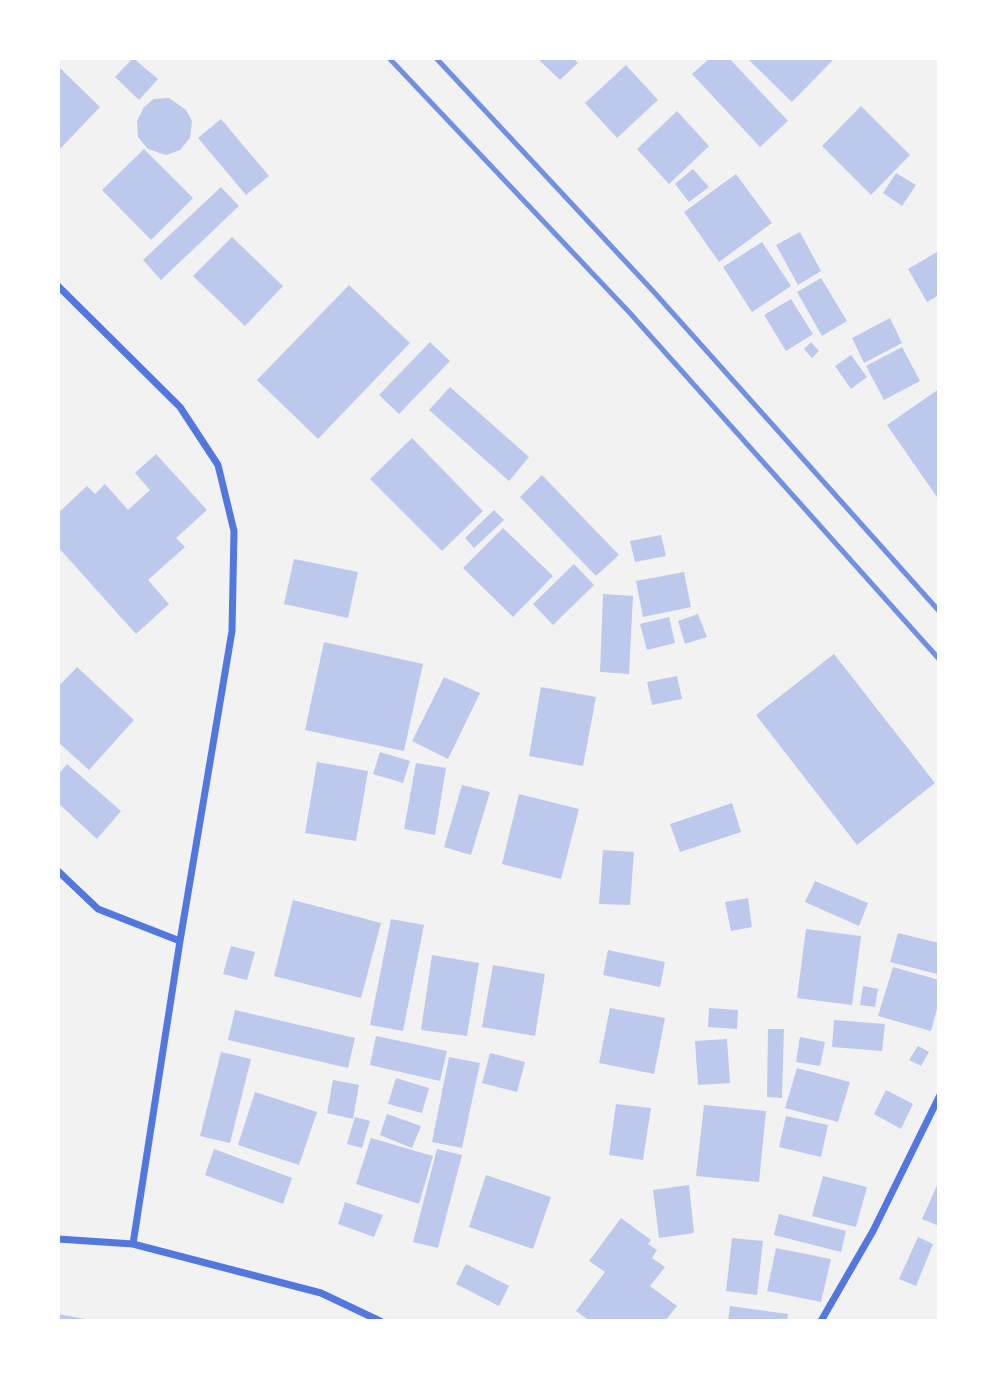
<!DOCTYPE html>
<style>
body{margin:0}
#map{position:relative;width:997px;height:1379px;overflow:hidden;background:#f2f2f2;font-family:"Roboto Condensed",sans-serif}
canvas{display:block}
.frame{position:absolute;inset:0;border:60px solid #fff;pointer-events:none}
</style>
<div id="map">
<canvas width="997" height="1379"></canvas>
<div class="frame"></div>
</div>
<script>
const ctx = document.querySelector('canvas').getContext('2d');
ctx.lineJoin = 'round';
function fill(path, color) { ctx.fillStyle = color; ctx.fill(path, 'evenodd'); }
function strokePath(path, color, width, dash) { ctx.strokeStyle = color; ctx.lineWidth = width; ctx.lineCap = dash ? 'butt' : 'round'; ctx.setLineDash(dash || []); ctx.stroke(path); }
fill(new Path2D(`
 M 133,58 L 158,79 L 139,100 L 115,77 Z
 M 540,58 L 573,58 L 578,63 L 560,80 L 538,59 Z
 M 710,58 L 729,58 L 788,121 L 760,147 L 692,74 Z
 M 747,58 L 830,58 L 833,60 L 792,102 Z
 M 626,65 L 658,100 L 617,138 L 585,103 Z
 M 58,66 L 100,107 L 58,151 Z
 M 169,98 L 186,110 L 192,121 L 190,138 L 180,150 L 166,155 L 148,149 L 138,137 L 137,121 L 144,107 L 154,99 Z
 M 861,106 L 910,155 L 871,195 L 822,146 Z
 M 677,111 L 709,146 L 669,184 L 637,149 Z
 M 221,119 L 269,176 L 246,195 L 198,138 Z
 M 144,149 L 193,198 L 151,240 L 102,190 Z
 M 693,169 L 709,187 L 689,202 L 675,184 Z
 M 896,173 L 916,185 L 902,206 L 883,193 Z
 M 736,174 L 772,223 L 719,262 L 684,212 Z
 M 221,187 L 239,206 L 161,280 L 143,260 Z
 M 800,232 L 821,271 L 798,285 L 776,245 Z
 M 232,237 L 283,286 L 245,326 L 193,276 Z
 M 762,242 L 791,286 L 752,312 L 723,267 Z
 M 937,252 L 939,256 L 939,295 L 927,302 L 908,269 Z
 M 821,278 L 847,321 L 822,336 L 797,292 Z
 M 349,285 L 410,343 L 318,439 L 257,380 Z
 M 791,299 L 813,334 L 786,351 L 764,315 Z
 M 890,318 L 902,343 L 864,363 L 852,338 Z
 M 430,342 L 450,361 L 399,414 L 379,395 Z
 M 811,342 L 819,351 L 812,358 L 804,349 Z
 M 902,347 L 920,381 L 884,400 L 866,366 Z
 M 851,355 L 867,377 L 851,389 L 835,366 Z
 M 450,387 L 529,457 L 509,481 L 429,410 Z
 M 939,389 L 939,500 L 887,425 Z
 M 412,438 L 483,511 L 442,551 L 370,479 Z
 M 156,454 L 207,510 L 176,538 L 185,547 L 148,580 L 169,604 L 136,634 L 58,547 L 58,513 L 87,486 L 95,494 L 105,484 L 128,510 L 150,490 L 135,473 Z
 M 542,475 L 619,555 L 596,576 L 520,497 Z
 M 494,510 L 504,520 L 474,548 L 465,538 Z
 M 503,528 L 553,576 L 513,617 L 463,568 Z
 M 661,535 L 666,556 L 635,562 L 630,541 Z
 M 294,559 L 358,572 L 348,618 L 284,604 Z
 M 574,564 L 594,585 L 553,625 L 533,604 Z
 M 684,572 L 691,607 L 643,617 L 636,581 Z
 M 603,594 L 633,596 L 629,674 L 600,672 Z
 M 698,614 L 707,637 L 685,644 L 678,621 Z
 M 669,617 L 675,643 L 647,650 L 640,624 Z
 M 324,642 L 423,664 L 404,751 L 305,730 Z
 M 834,654 L 935,783 L 857,845 L 756,715 Z
 M 77,667 L 134,720 L 89,770 L 58,742 L 58,687 Z
 M 677,676 L 682,699 L 652,705 L 647,682 Z
 M 444,677 L 480,693 L 448,759 L 412,741 Z
 M 541,687 L 596,697 L 583,766 L 529,756 Z
 M 380,752 L 410,761 L 403,783 L 373,774 Z
 M 317,762 L 368,771 L 356,841 L 305,833 Z
 M 416,763 L 446,768 L 435,835 L 404,829 Z
 M 67,764 L 121,811 L 97,839 L 58,803 L 58,775 Z
 M 462,785 L 490,792 L 471,855 L 444,847 Z
 M 519,794 L 579,809 L 561,879 L 502,864 Z
 M 732,803 L 741,832 L 680,852 L 670,824 Z
 M 603,850 L 634,852 L 630,905 L 599,904 Z
 M 815,881 L 868,903 L 859,926 L 805,902 Z
 M 748,898 L 752,927 L 731,931 L 725,902 Z
 M 293,900 L 381,923 L 361,998 L 274,976 Z
 M 391,919 L 424,925 L 403,1031 L 370,1025 Z
 M 806,929 L 861,936 L 852,1005 L 797,998 Z
 M 898,933 L 939,943 L 937,974 L 890,962 Z
 M 231,946 L 255,952 L 247,980 L 223,974 Z
 M 608,950 L 665,962 L 660,987 L 603,975 Z
 M 432,955 L 479,963 L 467,1036 L 421,1030 Z
 M 493,965 L 545,974 L 535,1036 L 482,1027 Z
 M 893,967 L 939,980 L 939,1001 L 931,1031 L 878,1016 Z
 M 863,986 L 878,989 L 875,1007 L 860,1005 Z
 M 610,1008 L 665,1018 L 654,1074 L 599,1063 Z
 M 709,1008 L 738,1010 L 737,1029 L 708,1027 Z
 M 235,1010 L 355,1038 L 348,1068 L 228,1040 Z
 M 834,1020 L 885,1024 L 882,1051 L 832,1047 Z
 M 768,1029 L 784,1029 L 782,1098 L 767,1097 Z
 M 376,1036 L 447,1051 L 440,1081 L 370,1065 Z
 M 800,1037 L 825,1042 L 820,1066 L 796,1062 Z
 M 727,1039 L 730,1083 L 698,1085 L 695,1041 Z
 M 918,1046 L 929,1052 L 921,1066 L 909,1060 Z
 M 221,1052 L 251,1059 L 230,1143 L 200,1136 Z
 M 490,1053 L 525,1062 L 517,1092 L 482,1083 Z
 M 449,1057 L 480,1063 L 462,1148 L 432,1142 Z
 M 797,1068 L 850,1082 L 838,1122 L 785,1108 Z
 M 396,1078 L 429,1088 L 422,1113 L 388,1104 Z
 M 333,1080 L 359,1085 L 353,1119 L 327,1113 Z
 M 886,1090 L 913,1104 L 901,1129 L 874,1114 Z
 M 255,1092 L 317,1112 L 299,1165 L 238,1145 Z
 M 616,1104 L 651,1108 L 643,1160 L 609,1155 Z
 M 704,1105 L 766,1111 L 759,1182 L 696,1176 Z
 M 387,1114 L 421,1126 L 412,1148 L 380,1135 Z
 M 786,1116 L 828,1125 L 821,1157 L 779,1147 Z
 M 355,1117 L 370,1121 L 362,1148 L 347,1144 Z
 M 371,1138 L 433,1156 L 419,1204 L 356,1184 Z
 M 214,1149 L 292,1178 L 283,1204 L 205,1175 Z
 M 437,1149 L 462,1155 L 438,1248 L 413,1242 Z
 M 486,1175 L 551,1197 L 533,1249 L 469,1227 Z
 M 823,1176 L 867,1187 L 856,1227 L 812,1216 Z
 M 939,1181 L 939,1226 L 922,1219 Z
 M 689,1185 L 694,1233 L 659,1238 L 653,1190 Z
 M 345,1202 L 383,1215 L 374,1237 L 338,1224 Z
 M 779,1214 L 846,1231 L 841,1252 L 774,1235 Z
 M 621,1218 L 651,1240 L 648,1244 L 657,1250 L 652,1258 L 665,1267 L 650,1286 L 677,1306 L 665,1321 L 590,1321 L 576,1311 L 605,1272 L 589,1261 Z
 M 918,1237 L 933,1244 L 916,1286 L 899,1279 Z
 M 732,1238 L 763,1241 L 757,1295 L 726,1291 Z
 M 776,1248 L 831,1259 L 821,1302 L 767,1291 Z
 M 466,1264 L 509,1286 L 499,1306 L 456,1284 Z
 M 730,1306 L 788,1314 L 787,1321 L 728,1321 Z
 M 58,1314 L 91,1320 L 91,1321 L 58,1321 Z`), '#bdc9ec');
strokePath(new Path2D(`
 M 58,286 L 180,407 L 218,465 L 234,531 L 232,631 L 180,941 L 133,1244
 M 58,871 L 98,909 L 180,941
 M 58,1239 L 133,1244 L 321,1293 L 380,1321
 M 821,1321 L 873,1231 L 939,1097`), '#5277de', 7);
strokePath(new Path2D(`
 M 389,58 L 629,312 L 939,659
 M 436,58 L 653,291 L 939,611`), '#7290e2', 5);
</script>
